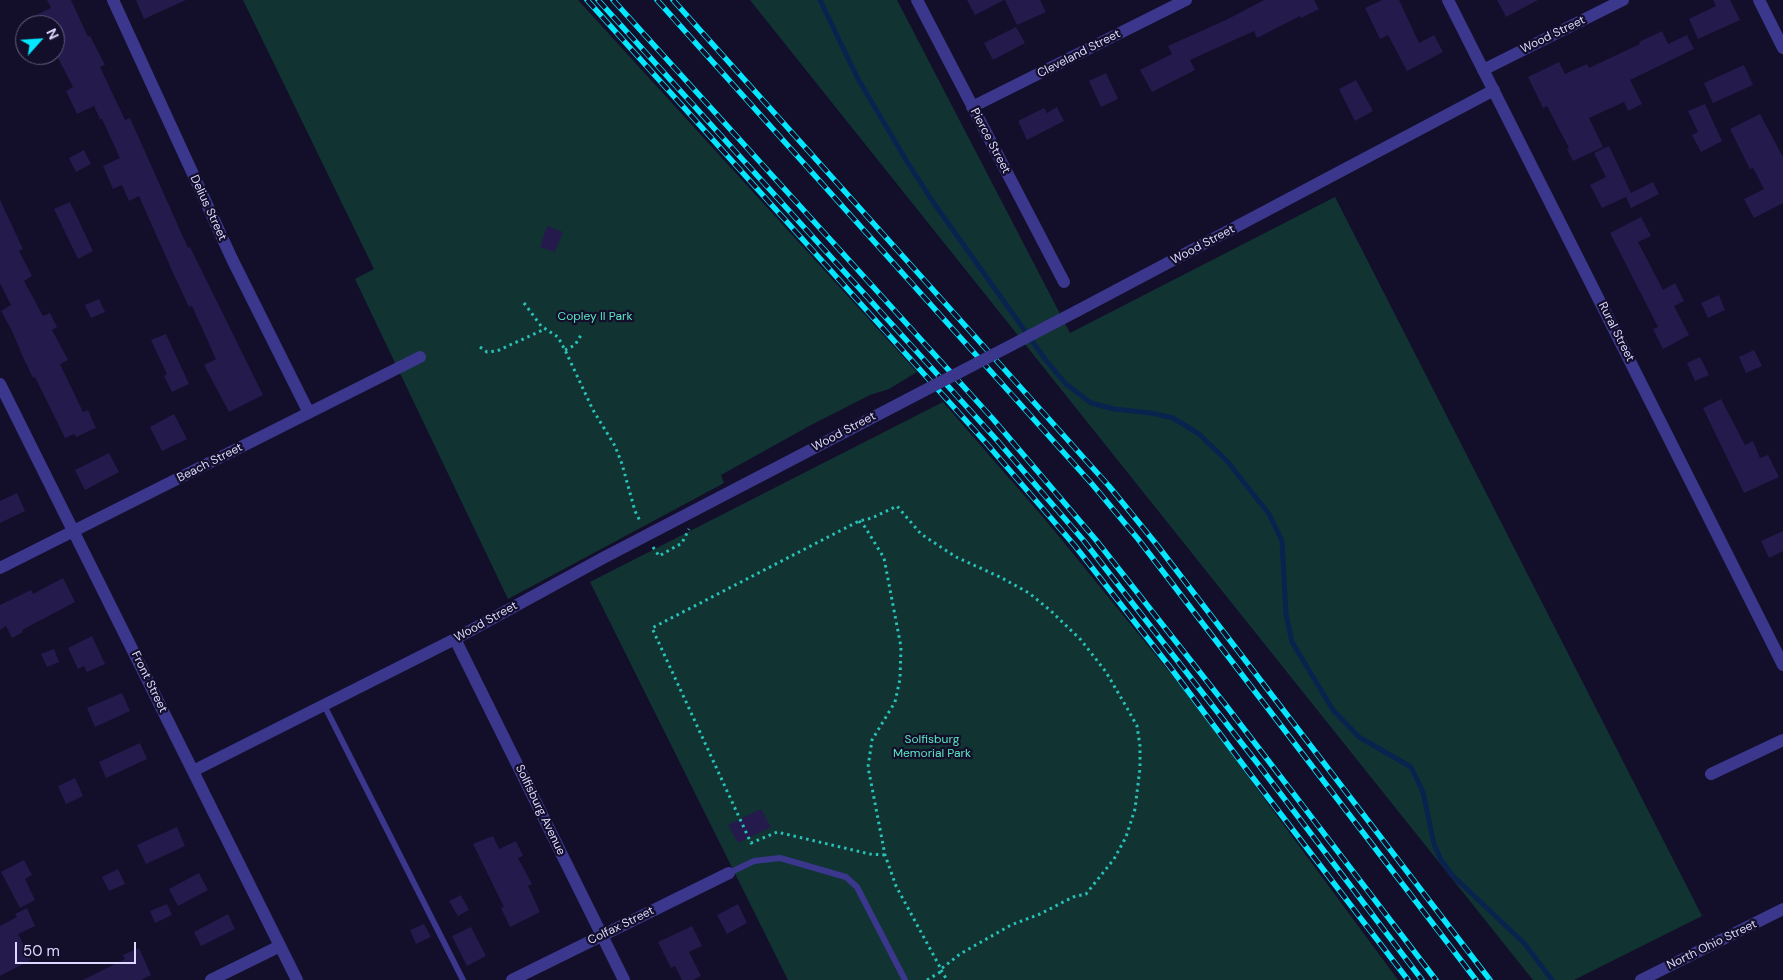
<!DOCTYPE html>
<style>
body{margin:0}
#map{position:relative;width:1783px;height:980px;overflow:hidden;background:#130f2a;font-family:"DM Sans",sans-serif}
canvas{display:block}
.north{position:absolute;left:15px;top:15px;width:50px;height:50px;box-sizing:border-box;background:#130f2a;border:1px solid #635f7f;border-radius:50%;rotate:64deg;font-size:14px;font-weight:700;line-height:20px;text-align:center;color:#dcd8ff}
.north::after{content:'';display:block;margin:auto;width:18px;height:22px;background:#04e7ff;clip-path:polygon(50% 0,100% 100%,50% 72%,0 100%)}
.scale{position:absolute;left:15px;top:942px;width:121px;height:22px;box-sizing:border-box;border:2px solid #dcd8ff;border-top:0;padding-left:6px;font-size:15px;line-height:18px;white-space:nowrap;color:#dcd8ff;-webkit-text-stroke:4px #130f2a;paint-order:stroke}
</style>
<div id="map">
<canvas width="1783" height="980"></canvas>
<div class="north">N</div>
<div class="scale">50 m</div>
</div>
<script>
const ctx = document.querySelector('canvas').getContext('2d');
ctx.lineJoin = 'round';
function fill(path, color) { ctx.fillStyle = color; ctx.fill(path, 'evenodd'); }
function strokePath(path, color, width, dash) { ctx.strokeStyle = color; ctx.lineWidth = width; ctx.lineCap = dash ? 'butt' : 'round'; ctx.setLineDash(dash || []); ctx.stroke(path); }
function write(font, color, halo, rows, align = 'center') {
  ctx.font = font + ' "DM Sans",sans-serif'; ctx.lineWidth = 4.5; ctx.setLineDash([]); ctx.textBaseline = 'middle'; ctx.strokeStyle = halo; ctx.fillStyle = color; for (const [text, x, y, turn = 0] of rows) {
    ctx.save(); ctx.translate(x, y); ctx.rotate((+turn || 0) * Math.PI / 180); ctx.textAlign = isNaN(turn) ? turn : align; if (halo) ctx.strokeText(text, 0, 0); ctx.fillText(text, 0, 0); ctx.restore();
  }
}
fill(new Path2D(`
 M 243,0 L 578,0 L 917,372 L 889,389 L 870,395 L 811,425 L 721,475 L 724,483 L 508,599 L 355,279 L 374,269 Z
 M 750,0 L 897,0 L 1070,333 L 1335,197 L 1702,916 L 1574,980 L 1533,980 Z
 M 943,402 L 1048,523 L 1184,690 L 1398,980 L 788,980 L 590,582 Z`), '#113433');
strokePath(new Path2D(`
 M 820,0 L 857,77 L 906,160 L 933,202 L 1045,359 L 1066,384 L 1091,403 L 1114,409 L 1151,413 L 1173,418 L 1199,434 L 1227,461 L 1269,514 L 1282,541 L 1286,614 L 1292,642 L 1333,710 L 1359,737 L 1411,767 L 1423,792 L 1434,844 L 1441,860 L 1453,876 L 1524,943 L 1552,980`), '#09234e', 5);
fill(new Path2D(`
 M 47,0 L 71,0 L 88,37 L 90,36 L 105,65 L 100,67 L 125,120 L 130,118 L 188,248 L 190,247 L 263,395 L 229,412 L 204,365 L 216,359 L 192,306 L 189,307 L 174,275 L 139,196 L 129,201 L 122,185 L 113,189 L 103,166 L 120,158 L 102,119 L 100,119 L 94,106 L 77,114 L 66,91 L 73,87 L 55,52 L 55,25 L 43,25 L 38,14 L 51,8 Z
 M 136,0 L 186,0 L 144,19 Z
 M 967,0 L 1004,0 L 975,15 Z
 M 1005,0 L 1040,0 L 1046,12 L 1017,25 Z
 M 1264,0 L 1314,0 L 1319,9 L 1301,18 L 1300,16 L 1257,38 L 1254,31 L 1190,60 L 1195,70 L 1152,92 L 1140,70 L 1172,54 L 1168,46 L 1228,19 Z
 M 1382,0 L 1399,0 L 1419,43 L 1434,35 L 1443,52 L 1407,71 L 1388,35 L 1380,39 L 1365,8 Z
 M 1497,0 L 1538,0 L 1506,17 Z
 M 1713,0 L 1730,0 L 1740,20 L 1698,39 L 1689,19 L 1716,6 Z
 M 1016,27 L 1025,43 L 993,60 L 984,43 Z
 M 1662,31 L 1668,44 L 1687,35 L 1694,49 L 1630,80 L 1642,104 L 1628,111 L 1624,102 L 1589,118 L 1603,147 L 1573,161 L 1567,149 L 1569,148 L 1547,106 L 1543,108 L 1528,77 L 1559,62 L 1565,74 L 1587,64 L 1589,68 L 1640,44 L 1639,42 Z
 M 1744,65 L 1753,85 L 1713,103 L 1704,83 Z
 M 1106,73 L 1118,99 L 1101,107 L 1089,81 Z
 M 1356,80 L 1373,111 L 1355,121 L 1339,89 Z
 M 1705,104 L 1722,141 L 1701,152 L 1692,135 L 1698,132 L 1688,111 Z
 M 1057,107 L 1064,121 L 1027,140 L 1018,121 L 1044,108 L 1047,113 Z
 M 1760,114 L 1783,157 L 1783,203 L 1754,218 L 1744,199 L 1764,189 L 1753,168 L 1750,169 L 1730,129 Z
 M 1609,146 L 1631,193 L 1653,182 L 1659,194 L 1631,208 L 1626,197 L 1602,208 L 1590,185 L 1606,177 L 1594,153 Z
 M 84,150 L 91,164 L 76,172 L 69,158 Z
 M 0,200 L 23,249 L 19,251 L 32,276 L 24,281 L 43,316 L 50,313 L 57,327 L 52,330 L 68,360 L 60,364 L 83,412 L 88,410 L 96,428 L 76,437 L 74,434 L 65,438 L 35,377 L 33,378 L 23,357 L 12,331 L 1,311 L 11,305 L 0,283 Z
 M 70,202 L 93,251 L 78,259 L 54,209 Z
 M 1641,217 L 1651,236 L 1638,242 L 1663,290 L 1675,283 L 1684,301 L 1674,306 L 1689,335 L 1663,349 L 1653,329 L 1658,327 L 1610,233 Z
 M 547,226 L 563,232 L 555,252 L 540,247 Z
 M 1719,295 L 1725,310 L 1708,318 L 1701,303 Z
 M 99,299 L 105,312 L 91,318 L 85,305 Z
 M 166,334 L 189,384 L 172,392 L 164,376 L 167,374 L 151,340 Z
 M 1754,350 L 1762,366 L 1746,373 L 1739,357 Z
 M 1700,357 L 1709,375 L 1695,381 L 1687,363 Z
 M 1721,399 L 1745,445 L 1753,441 L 1760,458 L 1768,455 L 1779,477 L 1744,493 L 1703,408 Z
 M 174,414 L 187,439 L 162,451 L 150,427 Z
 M 109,453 L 119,472 L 85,490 L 75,470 Z
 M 17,493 L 25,511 L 0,523 L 0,501 Z
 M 1783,531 L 1783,551 L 1769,558 L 1761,541 Z
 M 63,578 L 75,602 L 22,630 L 23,632 L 12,638 L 6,626 L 0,630 L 0,605 L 31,590 L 33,594 Z
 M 92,636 L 105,664 L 87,672 L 84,666 L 78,669 L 68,648 Z
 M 54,649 L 59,662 L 47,667 L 41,654 Z
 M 122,693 L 130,711 L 95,727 L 87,708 Z
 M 140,743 L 147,759 L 106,778 L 99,762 Z
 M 75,778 L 83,796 L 66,804 L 58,786 Z
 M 761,809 L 771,827 L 738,843 L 728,825 Z
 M 177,827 L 185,846 L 146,864 L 137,845 Z
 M 493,836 L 499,849 L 516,841 L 523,856 L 518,858 L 532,884 L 528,886 L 540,912 L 510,927 L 501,908 L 504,907 L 473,844 Z
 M 24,860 L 32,875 L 25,879 L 35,900 L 20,908 L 1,872 Z
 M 118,869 L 125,884 L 109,891 L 102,877 Z
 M 199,873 L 208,890 L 178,906 L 169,889 Z
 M 461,895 L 469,910 L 458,916 L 449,901 Z
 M 167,904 L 172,915 L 155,923 L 150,911 Z
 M 738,904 L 747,923 L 727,934 L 717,915 Z
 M 27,908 L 35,926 L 18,934 L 31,960 L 0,976 L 0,926 L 17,917 L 15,914 Z
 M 228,914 L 235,929 L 201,946 L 194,932 Z
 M 424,924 L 431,937 L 416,944 L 410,930 Z
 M 692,926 L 702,946 L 689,952 L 701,976 L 693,980 L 682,980 L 675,966 L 671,968 L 658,942 Z
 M 471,927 L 486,956 L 467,966 L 452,936 Z
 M 139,948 L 151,975 L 141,980 L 83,980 L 125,959 L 123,955 Z`), '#241a4c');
strokePath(new Path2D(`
 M 524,303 L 541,326 L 558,337 L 565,350 L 593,410 L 615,446 L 622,464 L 635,511 L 641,523
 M 480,347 L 487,352 L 497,351 L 545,329
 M 565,350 L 575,345 L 581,335
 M 859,521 L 865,527 L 884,558 L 901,647 L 900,679 L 895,702 L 872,740 L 868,767 L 885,855 L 896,886 L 941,969 L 960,954 L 1011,925 L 1040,914 L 1073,897 L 1086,894 L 1114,859 L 1126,837 L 1135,809 L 1140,768 L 1140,746 L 1137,726 L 1127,708 L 1106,672 L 1081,640 L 1051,611 L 1029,593 L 1000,577 L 956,557 L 921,534 L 897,506 L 872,518 L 859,521 L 652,628 L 751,843 L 777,832 L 870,854 L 885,855
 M 653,547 L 659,556 L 682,543 L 689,529
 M 941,970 L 947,980
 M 927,980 L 942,971`), '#28c2b8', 3, [2.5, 4]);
strokePath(new Path2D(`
 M 324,705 L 463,980
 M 729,873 L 754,861 L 780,858 L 846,877 L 857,887 L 905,980`), '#3a378c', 6);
strokePath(new Path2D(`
 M 113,0 L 232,259 L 309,413
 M 917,0 L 1064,282
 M 1448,0 L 1783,665
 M 1759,0 L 1783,48
 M 1483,70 L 1623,0
 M 972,107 L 1186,0
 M 1077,311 L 1494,90
 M 0,384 L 297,980
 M 0,568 L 420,357
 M 455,639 L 624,980
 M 193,771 L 455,639 L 603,558 L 866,421
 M 1711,774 L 1783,740
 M 211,980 L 280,946
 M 512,980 L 729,873
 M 1641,980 L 1783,909`), '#3a378c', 12);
const rail = new Path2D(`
 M 587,0 L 987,444 L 1075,546 L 1170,667 L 1247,770 L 1408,980
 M 598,0 L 995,438 L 1084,541 L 1258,764 L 1422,980
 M 613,0 L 993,419 L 1096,540 L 1228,708 L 1436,980
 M 657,0 L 1092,484 L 1138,539 L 1476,980
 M 673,0 L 1109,486 L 1157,545 L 1490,980`);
strokePath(rail, '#04e7ff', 5.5);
strokePath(rail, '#130f2a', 4, [11]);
strokePath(new Path2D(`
 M 866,421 L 1077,311`), '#3a378c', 12);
write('12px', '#dcd8ff', '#130f2a', [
 ["Wood Street",1553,35,-26],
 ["Cleveland Street",1079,54,-27],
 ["Pierce Street",990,141,62],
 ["Delius Street",208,208,65],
 ["Wood Street",1203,245,-28],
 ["Rural Street",1616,332,63],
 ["Wood Street",844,432,-28],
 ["Beach Street",210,463,-27],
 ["Wood Street",486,622,-29],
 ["Front Street",149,682,64],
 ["Solfisburg Avenue",540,810,64],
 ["Colfax Street",621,926,-26],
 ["North Ohio Street",1712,945,-26]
]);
write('12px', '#5be7c4', '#130f2a', [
 ["Copley II Park",595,317],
 ["Solfisburg",932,740],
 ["Memorial Park",932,754]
]);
</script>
